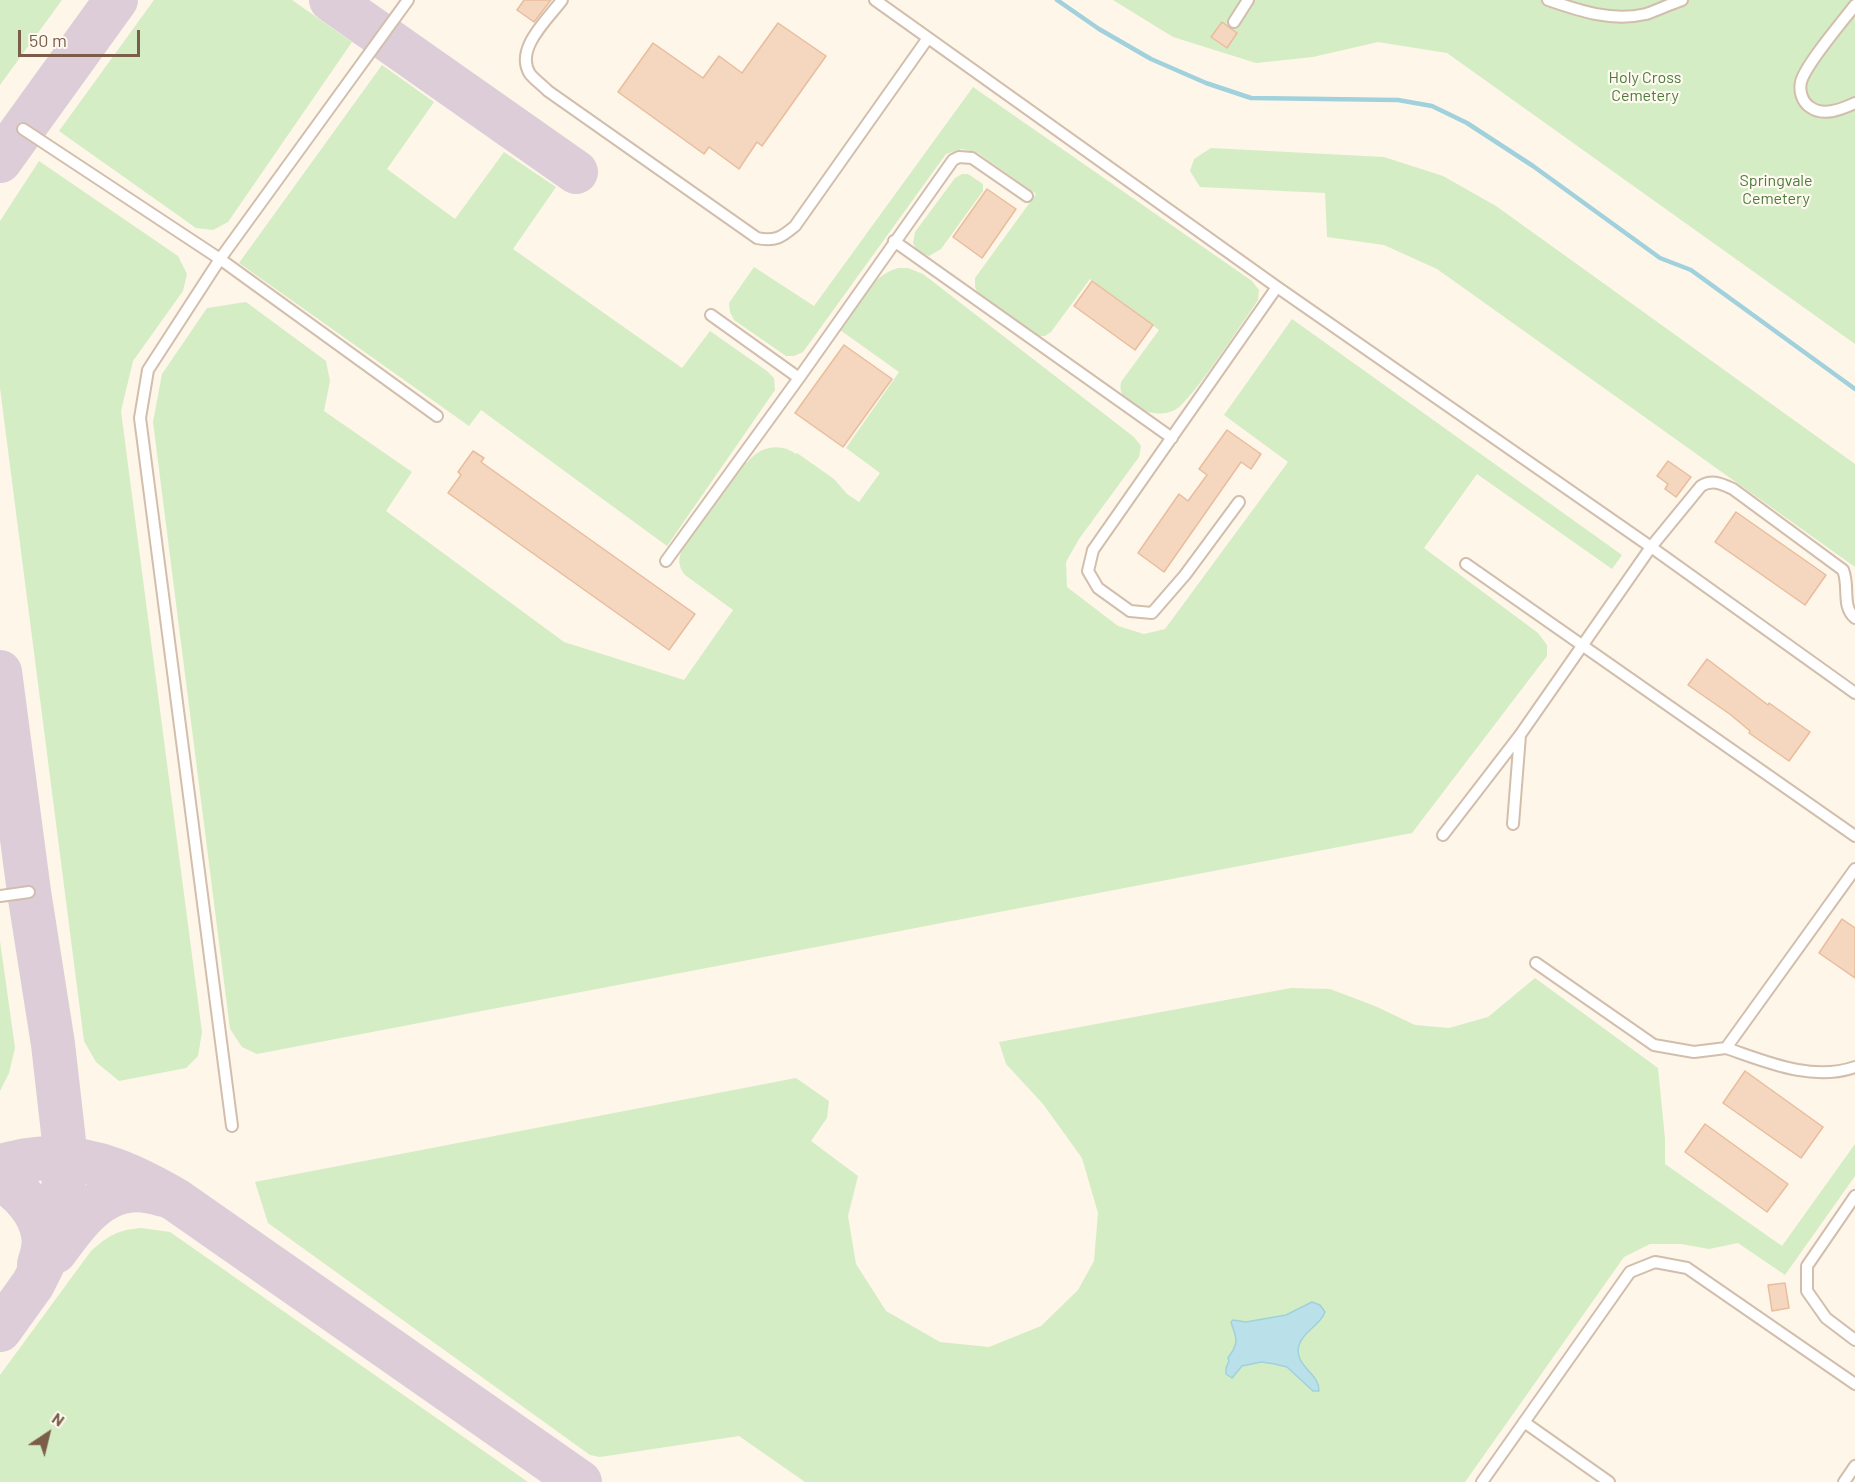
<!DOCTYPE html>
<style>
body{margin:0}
#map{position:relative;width:1855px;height:1482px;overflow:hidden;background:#fef6e8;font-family:Barlow,sans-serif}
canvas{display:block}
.north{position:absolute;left:18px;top:1404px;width:60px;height:60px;-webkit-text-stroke:4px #fffaf0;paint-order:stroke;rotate:35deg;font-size:16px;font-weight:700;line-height:24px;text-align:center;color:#7b5d49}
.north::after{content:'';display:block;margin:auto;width:21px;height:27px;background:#7b5d49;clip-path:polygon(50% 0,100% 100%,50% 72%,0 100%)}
.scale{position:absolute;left:18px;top:30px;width:122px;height:27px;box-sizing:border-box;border:3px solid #7b5d49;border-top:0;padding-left:8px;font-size:18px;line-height:21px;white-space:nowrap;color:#7b5d49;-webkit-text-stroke:4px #fffaf0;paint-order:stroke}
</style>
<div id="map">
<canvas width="1855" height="1482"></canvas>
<div class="north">N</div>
<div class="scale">50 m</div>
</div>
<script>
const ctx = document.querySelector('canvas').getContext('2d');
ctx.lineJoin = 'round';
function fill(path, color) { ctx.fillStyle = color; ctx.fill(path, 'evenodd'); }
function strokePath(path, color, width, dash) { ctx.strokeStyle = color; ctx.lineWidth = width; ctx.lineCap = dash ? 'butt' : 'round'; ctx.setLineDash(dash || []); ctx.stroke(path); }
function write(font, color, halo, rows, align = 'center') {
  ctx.font = font + ' Barlow,sans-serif'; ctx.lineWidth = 4.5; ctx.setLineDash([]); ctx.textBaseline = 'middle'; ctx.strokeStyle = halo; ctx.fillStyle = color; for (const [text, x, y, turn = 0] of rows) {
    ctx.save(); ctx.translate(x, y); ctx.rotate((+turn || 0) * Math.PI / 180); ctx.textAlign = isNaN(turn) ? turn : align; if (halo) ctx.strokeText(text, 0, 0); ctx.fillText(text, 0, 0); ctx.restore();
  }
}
fill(new Path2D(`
 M 0,0 L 62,0 L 0,85 Z
 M 154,0 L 292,0 L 352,42 L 228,222 L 213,230 L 196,228 L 59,131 Z
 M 1113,0 L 1855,0 L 1855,344 L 1447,53 L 1378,42 L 1313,57 L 1256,63 L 1173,37 Z
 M 382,65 L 434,102 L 387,169 L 455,219 L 504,152 L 556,187 L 513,249 L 682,368 L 710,331 L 767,371 L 774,378 L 775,390 L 667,546 L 481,410 L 469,426 L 239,263 Z
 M 973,87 L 1252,281 L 1259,290 L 1258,300 C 1244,320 1191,402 1175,410 C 1159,417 1145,413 1132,403 C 1123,396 1119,394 1121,382 L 1159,330 L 1090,279 L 1051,332 L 1045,336 L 1036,336 L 979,295 L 975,287 L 975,278 L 1036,194 L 978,153 L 962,149 L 946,154 L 803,352 L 794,356 L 786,356 L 734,320 L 730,312 L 729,303 L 754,267 L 814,306 Z
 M 1211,148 L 1384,157 L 1443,176 L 1496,206 L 1855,464 L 1855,567 L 1437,269 L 1384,245 L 1327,237 L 1325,193 L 1200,187 L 1190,171 L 1194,159 Z
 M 39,161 L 178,256 L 187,274 L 183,291 L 133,361 L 121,411 L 202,1032 L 198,1056 L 186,1068 L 119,1081 L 96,1062 L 84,1041 L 0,388 L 0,221 Z
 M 962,174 L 968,174 L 983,184 L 983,191 L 941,249 L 929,256 L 918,252 L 913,243 L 915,232 L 955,178 Z
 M 898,268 L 908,268 L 923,274 L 1134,437 L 1141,446 L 1139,457 L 1079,539 L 1066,562 L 1067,587 L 1118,626 L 1144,634 L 1165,629 L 1288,462 L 1224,415 L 1292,319 L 1622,555 L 1612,569 L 1477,474 L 1424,548 L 1538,633 L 1547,645 L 1547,656 L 1412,833 L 257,1054 L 242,1047 L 230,1029 L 153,422 L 162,374 L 207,308 L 246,302 L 326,361 L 330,381 L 324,411 L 412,472 L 386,511 L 564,642 L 684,680 L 733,610 L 685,575 C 678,566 678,560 682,550 L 745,461 L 747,463 C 759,447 779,442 796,454 L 797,453 L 834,479 L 847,494 L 859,502 L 880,473 L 846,448 L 899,372 L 840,330 C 856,307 870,276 898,268 Z
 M 0,941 L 15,1048 L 9,1073 L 0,1091 Z
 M 1535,978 L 1658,1068 L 1665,1139 L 1665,1164 L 1782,1246 L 1855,1144 L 1855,1176 L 1785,1275 L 1738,1243 L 1709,1249 L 1681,1244 L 1650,1244 L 1624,1257 L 1465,1482 L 805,1482 L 739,1436 L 600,1457 L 590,1455 L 268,1223 L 255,1182 L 796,1078 L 829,1101 L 827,1118 L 811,1141 L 858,1176 L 848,1216 L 856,1264 L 886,1311 L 940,1342 L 989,1347 L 1041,1326 L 1078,1290 L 1094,1261 L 1098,1213 L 1082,1158 L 1043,1104 L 1006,1064 L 999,1042 L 1291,988 L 1330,989 L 1375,1006 L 1415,1025 L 1449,1028 L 1488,1017 Z
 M 141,1228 L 170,1232 L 528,1482 L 0,1482 L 0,1375 L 91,1251 C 108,1236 117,1230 141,1228 Z`), '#d4edc5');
const water = new Path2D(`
 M 1312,1302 L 1320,1305 L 1325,1312 C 1320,1326 1304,1330 1299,1345 C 1293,1366 1320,1373 1319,1391 L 1313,1391 L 1287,1367 L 1275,1364 L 1261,1362 L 1242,1366 L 1232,1378 L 1226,1374 L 1226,1368 L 1229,1361 L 1228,1358 C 1230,1354 1233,1352 1234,1348 C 1239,1340 1233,1330 1231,1322 L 1233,1320 L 1246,1322 L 1286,1315 Z`);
fill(water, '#bae1ea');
strokePath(water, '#a0d1dc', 1.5);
strokePath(new Path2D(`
 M 1057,0 L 1099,29 L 1151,59 L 1206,83 L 1251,98 L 1398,100 L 1432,106 L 1467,123 L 1533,166 L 1660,258 L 1691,270 L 1855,389`), '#a0d1dc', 4.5);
strokePath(new Path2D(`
 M 331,0 L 576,172
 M 0,161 L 116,0
 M 0,672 L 29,892 L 53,1044 L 66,1159 L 60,1219 L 51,1248 L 33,1284 L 0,1330
 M 0,1166 C 17,1162 33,1158 50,1158 C 96,1157 138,1178 176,1200 L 580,1482
 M 0,1179 C 20,1190 40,1212 43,1235 C 45,1245 42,1255 39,1264
 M 55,1252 C 83,1214 109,1177 163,1195`), '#dccdd9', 44);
const building = new Path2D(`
 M 524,0 L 551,0 L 534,22 L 517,10 Z
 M 1222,22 L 1237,33 L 1227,48 L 1211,37 Z
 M 778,23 L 826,56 L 762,146 L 757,142 L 739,169 L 709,147 L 704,154 L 618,92 L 653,43 L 703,78 L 719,56 L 742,73 Z
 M 987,189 L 1016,209 L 982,258 L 953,237 Z
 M 1092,281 L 1153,325 L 1135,350 L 1074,306 Z
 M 844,345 L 892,379 L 843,447 L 795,413 Z
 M 1227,430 L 1261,454 L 1251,469 L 1241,462 L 1164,572 L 1138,553 L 1179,494 L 1188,501 L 1207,475 L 1199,469 Z
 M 473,451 L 484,458 L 481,462 L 695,614 L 669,650 L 448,493 L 461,475 L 458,472 Z
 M 1668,461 L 1691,477 L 1676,497 L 1665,489 L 1668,484 L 1657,476 Z
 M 1736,512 L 1826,575 L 1805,605 L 1715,542 Z
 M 1707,659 L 1768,705 L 1769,703 L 1810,732 L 1789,761 L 1749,733 L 1750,731 L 1731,715 L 1688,685 Z
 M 1842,919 L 1855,928 L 1855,978 L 1819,953 Z
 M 1745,1071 L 1823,1127 L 1801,1158 L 1723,1103 Z
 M 1705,1124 L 1788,1184 L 1767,1212 L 1685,1152 Z
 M 1785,1283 L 1789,1308 L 1772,1311 L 1768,1285 Z`);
fill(building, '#f5d6be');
strokePath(building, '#e9bd9d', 1.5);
const service = new Path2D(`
 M 562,0 C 548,19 514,49 530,74 C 535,80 542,85 548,91 L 757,238 C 775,242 782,237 795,226 L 928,38
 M 875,0 L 1277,287 L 1651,547 L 1855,693
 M 1548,0 C 1580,11 1612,22 1646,14 C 1658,10 1670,4 1682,0
 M 1855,5 C 1843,21 1805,65 1801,82 C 1799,91 1802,102 1810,107 C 1823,117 1842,109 1855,103
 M 1234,22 L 1248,0
 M 23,129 L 220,259 L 437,416
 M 894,241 L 1172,438
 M 711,315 L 799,378
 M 1239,502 L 1185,575 L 1152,613 L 1130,611 L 1098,588 L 1088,571 L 1093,550 L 1277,287
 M 666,561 L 799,378 L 953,160 L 959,157 L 972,158 L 1027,196
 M 1466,564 L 1855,836
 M 1513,824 L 1520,735 L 1651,547 L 1701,486 C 1713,479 1722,484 1733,489 L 1843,570 C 1850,587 1841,606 1855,618
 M 1443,835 L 1520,735
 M 0,896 L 29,892
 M 1536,963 L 1654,1045 L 1694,1052 L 1726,1048 L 1855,869
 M 1726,1048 C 1767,1062 1812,1082 1855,1067
 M 232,1126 L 140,418 L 148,370 L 220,259 L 408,0
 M 1855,1196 L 1807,1266 L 1807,1291 L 1826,1318 L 1855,1340
 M 1524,1422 L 1609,1482
 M 1482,1482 L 1630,1272 L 1655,1262 L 1687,1268 L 1855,1384
 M 1844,1482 L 1855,1466`);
strokePath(service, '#d2beac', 14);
strokePath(service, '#fff', 10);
write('16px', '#4d7b3d', '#fffaf0', [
 ["Holy Cross",1645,78],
 ["Cemetery",1645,96],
 ["Springvale",1776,181],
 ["Cemetery",1776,199]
]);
</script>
